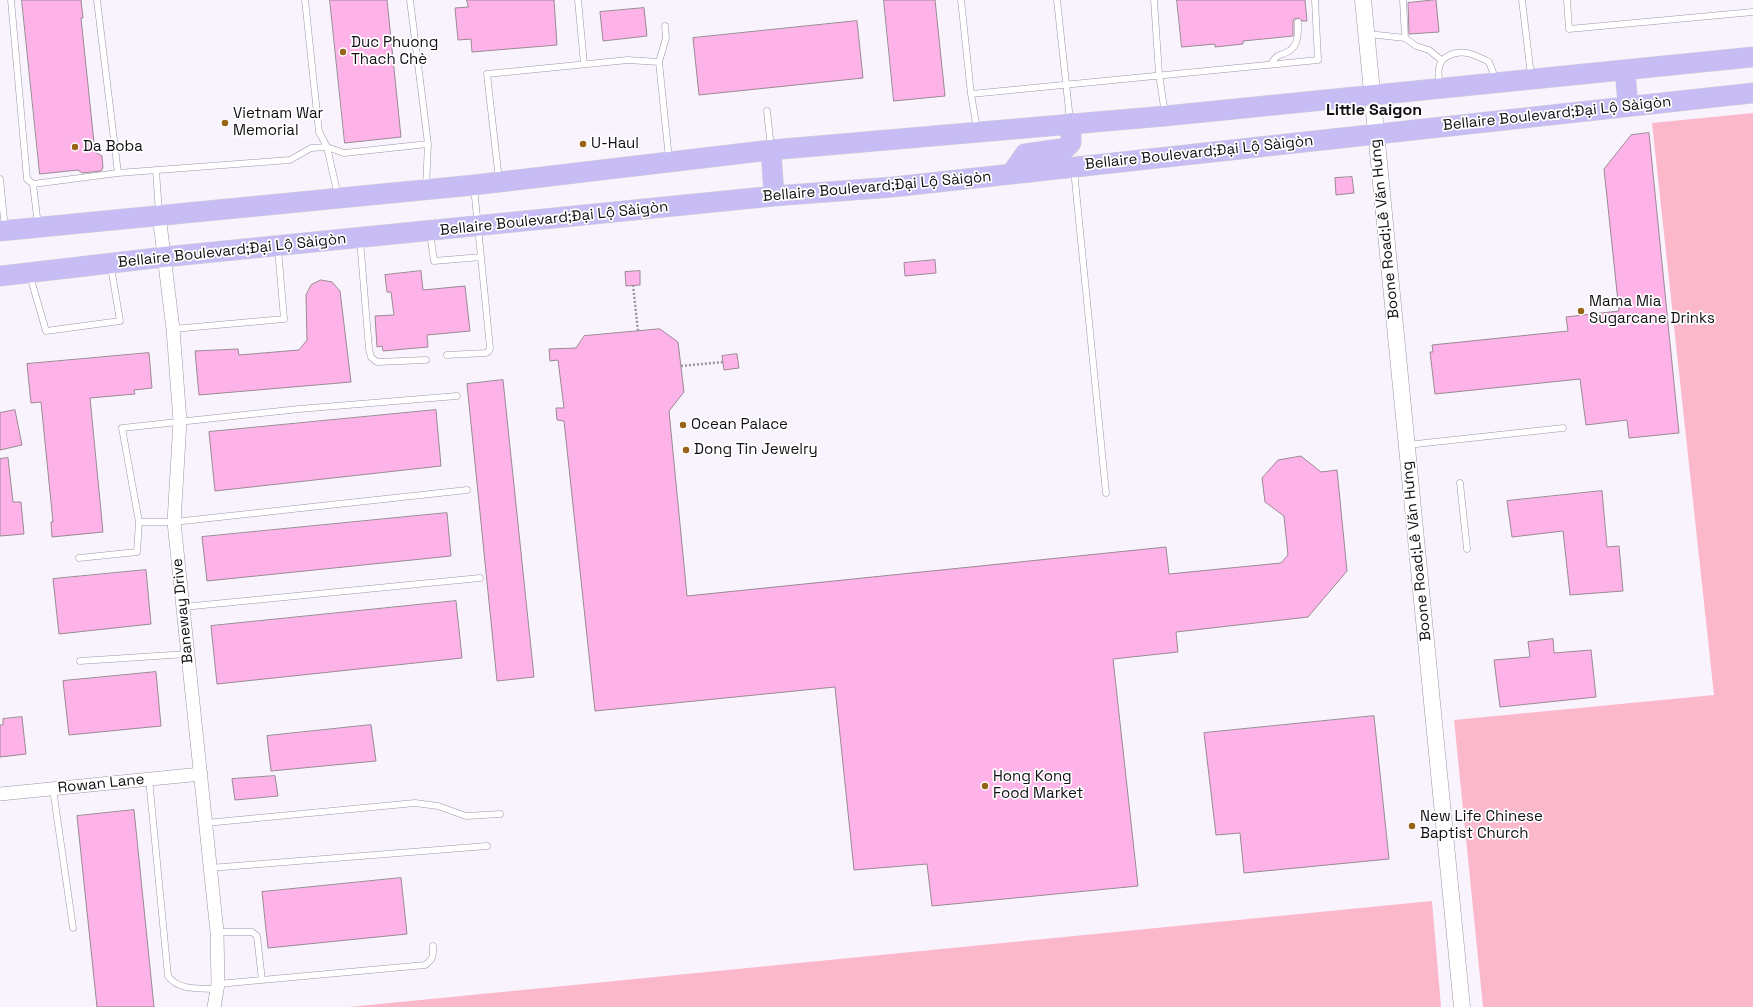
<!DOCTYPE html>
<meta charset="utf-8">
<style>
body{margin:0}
canvas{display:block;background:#f9f3fd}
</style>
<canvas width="1753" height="1007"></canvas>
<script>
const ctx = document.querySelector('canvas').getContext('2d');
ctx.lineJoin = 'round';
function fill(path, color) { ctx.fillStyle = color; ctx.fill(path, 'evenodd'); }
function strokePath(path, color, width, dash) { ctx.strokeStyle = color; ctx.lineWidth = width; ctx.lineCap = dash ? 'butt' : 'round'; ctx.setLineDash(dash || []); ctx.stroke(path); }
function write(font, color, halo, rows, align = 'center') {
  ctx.font = font + ' "Space Grotesk",sans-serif'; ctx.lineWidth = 3.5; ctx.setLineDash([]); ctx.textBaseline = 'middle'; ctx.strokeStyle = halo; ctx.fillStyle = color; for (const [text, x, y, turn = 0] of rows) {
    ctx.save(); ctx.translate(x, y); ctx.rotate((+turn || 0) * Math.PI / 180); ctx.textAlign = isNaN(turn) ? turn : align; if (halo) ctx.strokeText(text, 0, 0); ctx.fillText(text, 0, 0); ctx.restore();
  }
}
fill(new Path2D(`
 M 1753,113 L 1753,1007 L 1483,1007 L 1454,720 L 1714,695 L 1652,123 Z
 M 1432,901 L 1441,1007 L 349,1007 Z`), '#fcb8cb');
const building = new Path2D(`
 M 22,0 L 81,0 L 83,18 L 81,18 L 95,152 L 102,156 L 103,168 L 101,171 L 82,173 L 78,170 L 40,174 Z
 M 330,0 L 387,0 L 401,137 L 345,143 Z
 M 467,0 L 554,0 L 557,45 L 472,52 L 471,39 L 458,40 L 455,8 L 468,7 Z
 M 884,0 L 935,0 L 945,96 L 894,101 Z
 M 1177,0 L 1305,0 L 1307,21 L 1302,21 L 1298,18 L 1294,19 L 1293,22 L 1293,36 L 1243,41 L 1243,44 L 1215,47 L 1215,44 L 1182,47 Z
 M 1436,0 L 1439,32 L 1409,34 L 1408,3 Z
 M 644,8 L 647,36 L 603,41 L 600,12 Z
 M 857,21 L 863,78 L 699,95 L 693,38 Z
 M 1649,133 L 1679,433 L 1629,438 L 1627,420 L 1586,425 L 1580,379 L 1435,394 L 1430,352 L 1433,352 L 1432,345 L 1568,331 L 1566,317 L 1619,311 L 1604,169 L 1631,135 Z
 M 1352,177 L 1354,193 L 1336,195 L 1335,178 Z
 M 935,260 L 936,273 L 905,276 L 904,263 Z
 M 421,271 L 423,290 L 465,286 L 470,331 L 427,335 L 428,347 L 383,351 L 382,346 L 377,347 L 375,316 L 394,315 L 391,292 L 387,292 L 385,275 Z
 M 640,271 L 640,285 L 626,286 L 625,272 Z
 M 321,280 L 332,282 L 340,291 L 351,382 L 199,395 L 195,351 L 238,349 L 239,355 L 299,350 L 307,340 L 306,295 L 311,285 Z
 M 660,329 L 678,342 L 684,392 L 669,411 L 687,596 L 1166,547 L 1169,574 L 1281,563 L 1288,555 L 1284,516 L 1265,502 L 1262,478 L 1278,460 L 1301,456 L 1321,472 L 1337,470 L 1347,571 L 1308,617 L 1176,632 L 1178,652 L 1113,659 L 1138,886 L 932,906 L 927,864 L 854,870 L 835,687 L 595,711 L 564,421 L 557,420 L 556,408 L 564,408 L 558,360 L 550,361 L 549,349 L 576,348 L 584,336 Z
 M 149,353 L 152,388 L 134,390 L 135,394 L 90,398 L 103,532 L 52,537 L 51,522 L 53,522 L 41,402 L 31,403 L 27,364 Z
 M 737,354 L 739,368 L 724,370 L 722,356 Z
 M 503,380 L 534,677 L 497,681 L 467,384 Z
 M 15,410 L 22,445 L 0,450 L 0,413 Z
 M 436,410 L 441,466 L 215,491 L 209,432 Z
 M 8,458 L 13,502 L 21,502 L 24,534 L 0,536 L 0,459 Z
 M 1602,491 L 1607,547 L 1619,546 L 1623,591 L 1570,595 L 1563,531 L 1512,537 L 1507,501 Z
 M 447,513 L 451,556 L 207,581 L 202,537 Z
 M 146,570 L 151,624 L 59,634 L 53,579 Z
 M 456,601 L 462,658 L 217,684 L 211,626 Z
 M 1553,639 L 1554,653 L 1591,650 L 1596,697 L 1500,707 L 1494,660 L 1530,657 L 1528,642 Z
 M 156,672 L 161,726 L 69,735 L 63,681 Z
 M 1374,716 L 1389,859 L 1244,873 L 1240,833 L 1216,835 L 1204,733 Z
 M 22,717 L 26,754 L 0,757 L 0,725 L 3,725 L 3,719 Z
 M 371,725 L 376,761 L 271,771 L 267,736 Z
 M 275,776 L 278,796 L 235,800 L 232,779 Z
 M 134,810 L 154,1007 L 97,1007 L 77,816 Z
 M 401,878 L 407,934 L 268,948 L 262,892 Z`);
fill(building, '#feb3e8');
strokePath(building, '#9a8994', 1);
const service = new Path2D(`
 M 11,0 L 27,179 L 33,184
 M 305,0 L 319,132 L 327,147 L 338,196
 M 410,0 L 428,144 L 426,187
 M 578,0 L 584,64
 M 961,0 L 971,94 L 977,129
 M 1057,0 L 1070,120
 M 1154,0 L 1159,74 L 1165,114
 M 1403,0 L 1405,38
 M 1522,0 L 1531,76
 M 1567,0 L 1569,29 L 1753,12
 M 1368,34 L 1405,38 L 1416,46 L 1429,50 L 1441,60
 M 659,62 L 666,38 L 665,26
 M 1271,64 C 1278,53 1278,57 1289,51 C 1299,45 1298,32 1298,22
 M 1440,86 C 1439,81 1438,73 1439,68 C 1440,61 1443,59 1448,56 C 1462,48 1476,55 1489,62 L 1496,80
 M 971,94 L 1318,60 L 1315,0
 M 767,111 L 771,148
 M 156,170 L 159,214
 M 1074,170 L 1106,493
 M 118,173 L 290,160 L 311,148 L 327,147 L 344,153 L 428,144
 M 0,179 L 5,229
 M 499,180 L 487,74 L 628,60 L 659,62 L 669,159
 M 38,225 L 33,184 L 118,173 L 97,0
 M 430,233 L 434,261 L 481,257
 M 360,240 L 369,349 L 371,357 L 377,362 L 426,360
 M 30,276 L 46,331 L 120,321 L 111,267
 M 173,329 L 284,319 L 278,249
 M 447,355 L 486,353 L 489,351 L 490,348 L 474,187
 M 1407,445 L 1563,428
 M 1460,483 L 1467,549
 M 139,522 L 174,522 L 467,490
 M 79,558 L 137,552 L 139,522 L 122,428 L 299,409 L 457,396
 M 183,607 L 480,578
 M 80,661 L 187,654
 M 149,779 L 168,976 C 179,991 199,988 217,989
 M 53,789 L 73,928
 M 206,823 L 415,803 L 438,806 L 466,816 L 500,814
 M 210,868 L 487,846
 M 217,932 L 252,932 L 257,936 L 262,980
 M 218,984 L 425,965 C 434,959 433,955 433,946`);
const minor = new Path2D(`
 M 159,215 L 173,329 L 180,421 L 174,522 L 217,932 L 218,984 L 214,1007
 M 0,794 L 201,774`);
const tertiary = new Path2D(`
 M 1363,0 L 1462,1007`);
const primary = new Path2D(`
 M 1625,70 L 1628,106
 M 771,150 L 774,196
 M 1011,174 L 1025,154 L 1066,148 L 1071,143 L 1071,123
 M 0,231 L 474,185 L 771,150 L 1165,116 L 1753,57
 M 0,276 L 164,257 L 774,196 L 893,187 L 1753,93`);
strokePath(service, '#9f95a4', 7);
strokePath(minor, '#9f95a4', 14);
strokePath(tertiary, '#9f95a4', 17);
strokePath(primary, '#d4d4d5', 21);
strokePath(new Path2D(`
 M 633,285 L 638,331
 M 681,366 L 723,362`), '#9a959d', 2.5, [2, 2]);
strokePath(service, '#fff', 6);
strokePath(minor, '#fff', 13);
strokePath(tertiary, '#fff', 16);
strokePath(primary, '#c7bdf4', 20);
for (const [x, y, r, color] of [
 [343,52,4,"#966317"],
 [225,123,4,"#966317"],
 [583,144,4,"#966317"],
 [75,147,4,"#966317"],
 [1581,311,4,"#966317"],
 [683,425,4,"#966317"],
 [686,450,4,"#966317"],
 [985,786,4,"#966317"],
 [1412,826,4,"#966317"]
]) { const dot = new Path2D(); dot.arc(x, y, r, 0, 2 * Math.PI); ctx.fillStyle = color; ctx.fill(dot); strokePath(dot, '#fff', 1.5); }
write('15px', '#120e14', '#fff', [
 ["Duc Phuong",351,43],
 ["Thach Chè",351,60],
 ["Vietnam War",233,114],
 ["Memorial",233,131],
 ["U-Haul",591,144],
 ["Da Boba",83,147],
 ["Mama Mia",1589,302],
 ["Sugarcane Drinks",1589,319],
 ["Ocean Palace",691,425],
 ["Dong Tin Jewelry",694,450],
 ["Hong Kong",993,777],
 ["Food Market",993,794],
 ["New Life Chinese",1420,817],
 ["Baptist Church",1420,834]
], 'left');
write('15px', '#120e14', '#fff', [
 ["Bellaire Boulevard;Đại Lộ Sàigòn",1557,114,-6],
 ["Bellaire Boulevard;Đại Lộ Sàigòn",1199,153,-6],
 ["Bellaire Boulevard;Đại Lộ Sàigòn",877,187,-5],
 ["Bellaire Boulevard;Đại Lộ Sàigòn",554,219,-6],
 ["Boone Road;Lê Văn Hưng",1385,229,-96],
 ["Bellaire Boulevard;Đại Lộ Sàigòn",232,251,-6],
 ["Boone Road;Lê Văn Hưng",1417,551,-96],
 ["Baneway Drive",183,611,-96],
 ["Rowan Lane",101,784,-6]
]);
write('bold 16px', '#120e14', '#fff', [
 ["Little Saigon",1374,111]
]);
</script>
